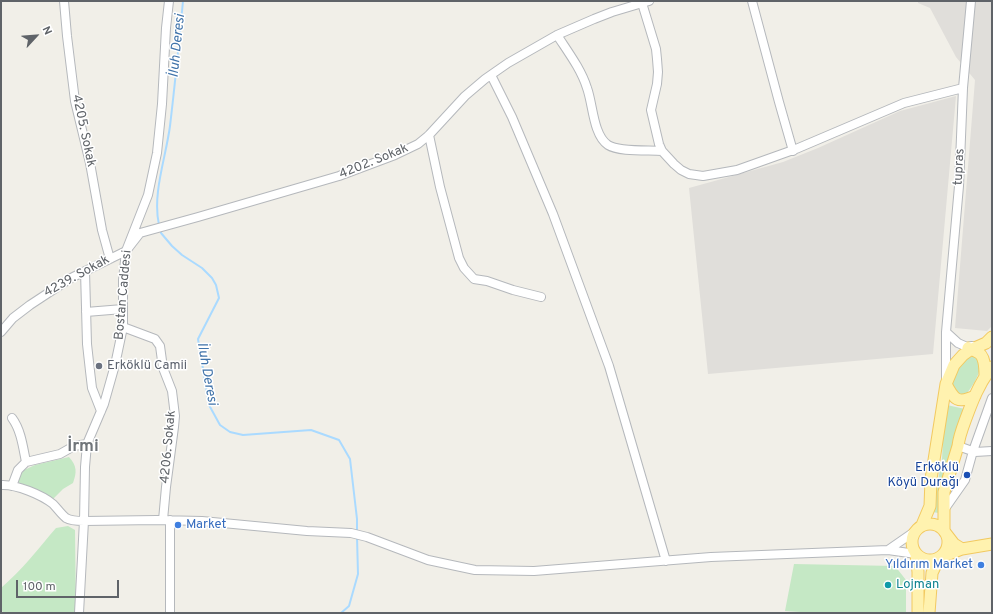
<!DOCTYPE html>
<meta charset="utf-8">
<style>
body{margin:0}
#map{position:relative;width:993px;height:614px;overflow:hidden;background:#f1efe8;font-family:Overpass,sans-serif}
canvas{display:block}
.frame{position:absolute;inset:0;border:2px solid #5f6368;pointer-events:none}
.north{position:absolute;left:16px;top:16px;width:40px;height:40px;-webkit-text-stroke:3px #fff;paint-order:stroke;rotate:64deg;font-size:11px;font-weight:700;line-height:16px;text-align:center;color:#5f6368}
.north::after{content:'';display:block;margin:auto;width:14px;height:18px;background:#5f6368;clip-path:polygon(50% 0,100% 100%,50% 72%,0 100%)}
.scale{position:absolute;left:16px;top:580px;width:103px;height:18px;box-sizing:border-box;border:2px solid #5f6368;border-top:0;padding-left:5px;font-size:12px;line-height:14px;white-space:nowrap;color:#5f6368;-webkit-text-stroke:3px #fff;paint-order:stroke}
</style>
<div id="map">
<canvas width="993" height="614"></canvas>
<div class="frame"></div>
<div class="north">N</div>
<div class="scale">100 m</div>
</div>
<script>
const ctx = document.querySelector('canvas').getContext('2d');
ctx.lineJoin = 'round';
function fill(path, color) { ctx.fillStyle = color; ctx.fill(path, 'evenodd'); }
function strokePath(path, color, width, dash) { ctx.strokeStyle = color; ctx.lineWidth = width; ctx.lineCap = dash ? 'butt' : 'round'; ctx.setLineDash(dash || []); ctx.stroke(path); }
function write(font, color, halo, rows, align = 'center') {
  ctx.font = font + ' Overpass,sans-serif'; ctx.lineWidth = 3; ctx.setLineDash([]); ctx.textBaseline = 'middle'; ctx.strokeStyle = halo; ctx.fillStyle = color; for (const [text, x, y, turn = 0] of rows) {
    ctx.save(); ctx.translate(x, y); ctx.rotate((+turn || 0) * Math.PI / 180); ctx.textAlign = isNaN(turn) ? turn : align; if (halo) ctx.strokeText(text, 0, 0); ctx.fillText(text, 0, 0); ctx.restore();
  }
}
fill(new Path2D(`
 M 918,1 L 992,1 L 992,326 L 987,331 L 955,328 L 975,80 L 956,57 L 930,8 L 918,3 Z
 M 956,96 L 933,354 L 708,374 L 689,188 L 783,162 L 818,148 L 900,111 Z`), '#e0deda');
fill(new Path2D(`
 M 973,356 L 978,357 C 979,360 980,364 980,366 C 980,375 971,389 965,395 L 958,396 L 951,384 C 956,373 960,358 973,356 Z
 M 947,405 L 965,409 L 950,453 L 943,479 L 939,513 L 932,512 L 942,459 L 943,439 Z
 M 69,457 C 77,466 77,472 73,483 L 63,489 L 53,499 L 40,491 L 23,486 L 18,482 L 17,478 L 22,471 L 35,465 Z
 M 68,526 L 75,530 L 76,613 L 3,613 L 1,608 L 1,588 C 22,570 38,549 56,528 Z
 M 794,564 L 895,566 L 906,580 L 906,613 L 816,613 L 785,611 Z`), '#c5e8c5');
strokePath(new Path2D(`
 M 159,225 C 152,194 166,157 170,126 C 175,84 179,43 183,1
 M 161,230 L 161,233 L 172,246 L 182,255 L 202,268 L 212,278 L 216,285 L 219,298 L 198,339 L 209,405 L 220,425 L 230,432 L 243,435 L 311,430 L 339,440 L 350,459 L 357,519 L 357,532
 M 341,613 L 349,606 L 358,574 L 357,537`), '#aadaff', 2);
const minor = new Path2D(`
 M 64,1 L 67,36 L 75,101 L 90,163 L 102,230 L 110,259
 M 752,1 L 779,102 L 793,151
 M 642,3 L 656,49 L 657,59 L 658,72 L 657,84 L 651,110 L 659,144 L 662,151 L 674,164 L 681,170 L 689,174 L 703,176 L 737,170 L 796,149 L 904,103 L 963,88
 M 557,35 C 568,52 581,69 587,88 C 593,104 593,135 608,145 C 619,152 647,150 662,151
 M 491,75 L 512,117 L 553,214 L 609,366 L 666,561
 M 429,135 L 440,187 L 459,258 L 464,268 L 474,279 L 487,281 L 513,290 L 541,297
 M 85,271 L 87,344 L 90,371 L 92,388 L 101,411
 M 86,312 L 123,309
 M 123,327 L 155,339 L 160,346 L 163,368 L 172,391 L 175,416 L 174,427 L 166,487 L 163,520
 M 1,332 L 13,318 L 30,305 L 71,278 L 126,251 L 140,233 L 198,217 L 339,176 L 395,155 L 418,144 L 429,135 L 465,96 L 485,79 L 508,63 L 557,35 L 594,19 L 612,12 L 649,1
 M 946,332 L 959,186 L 963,88 L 971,1
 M 946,381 L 946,332 L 958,343 L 967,347 L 972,346
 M 12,418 C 21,430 23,447 26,462
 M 958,446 L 975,452 L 992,451
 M 1,485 C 16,484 42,495 53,504 C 57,508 61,514 66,518 C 71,521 78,521 84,521 L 157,520 L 202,521 L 307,531 L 351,533 L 367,537 L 428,560 L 475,570 L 534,571 L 711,557 L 888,550
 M 12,486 L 18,470 L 26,462 L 60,454 L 74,446 L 87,444
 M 944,510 L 965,480 L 973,451 L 992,398
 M 170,520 L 170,613
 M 914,532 L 888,550 L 916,554
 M 79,613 L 84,521 L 85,467 L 87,444 L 104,404 L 115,365 L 123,327 L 123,280 L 126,251 L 148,195 L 157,153 L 162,104 L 166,28 L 169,1`);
const major = new Path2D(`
 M 968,348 C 971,350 973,350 977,352 C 985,355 985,368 985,376
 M 946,384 C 954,400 958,404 975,396
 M912 542a18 18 0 1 1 36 0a18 18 0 1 1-36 0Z
 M 922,525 L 930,506 L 931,479 L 946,384 L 954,365 L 963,355 L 970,350 L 986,343 L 992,337
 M 962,549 L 992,544
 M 916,554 L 918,572 L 918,613
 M 929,613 L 932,573 L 939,558 L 962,549 L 954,544 L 944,531 L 944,492 L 958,446 C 959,437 962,429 965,421 C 972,402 979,383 992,367`);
strokePath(minor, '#b5b8bc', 10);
strokePath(major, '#f2c960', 13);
strokePath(minor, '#fff', 8);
strokePath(major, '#fff2af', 11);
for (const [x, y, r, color] of [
 [99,366,4,"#6b7280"],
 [967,475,4,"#1a4fb4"],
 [178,525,4,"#3f7fe0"],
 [981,565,4,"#3f7fe0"],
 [888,585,4,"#0f9aa8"]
]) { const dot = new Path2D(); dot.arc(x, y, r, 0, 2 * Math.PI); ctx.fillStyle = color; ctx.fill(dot); strokePath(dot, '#fff', 1.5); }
write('13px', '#5f6368', '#fff', [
 ["4205. Sokak",83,131,78],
 ["4202. Sokak",374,162,-22],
 ["tupras",960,167,-87],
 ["4239. Sokak",77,277,-29],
 ["Bostan Caddesi",124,295,-85],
 ["4206. Sokak",169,447,-85]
]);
write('13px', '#5b616d', '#fff', [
 ["Erköklü Camii",107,366]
], 'left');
write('13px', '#164399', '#fff', [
 ["Erköklü",959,468],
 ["Köyü Durağı",959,483]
], 'right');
write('13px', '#366cbe', '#fff', [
 ["Market",186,525],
 ["Yıldırım Market",973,565,"right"]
], 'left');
write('13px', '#0d838f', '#fff', [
 ["Lojman",896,585]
], 'left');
write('italic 14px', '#4174aa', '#fff', [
 ["İluh Deresi",178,46,-84],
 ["İluh Deresi",206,374,80]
]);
write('bold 17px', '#70757a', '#fff', [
 ["İrmi",83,448]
]);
</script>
